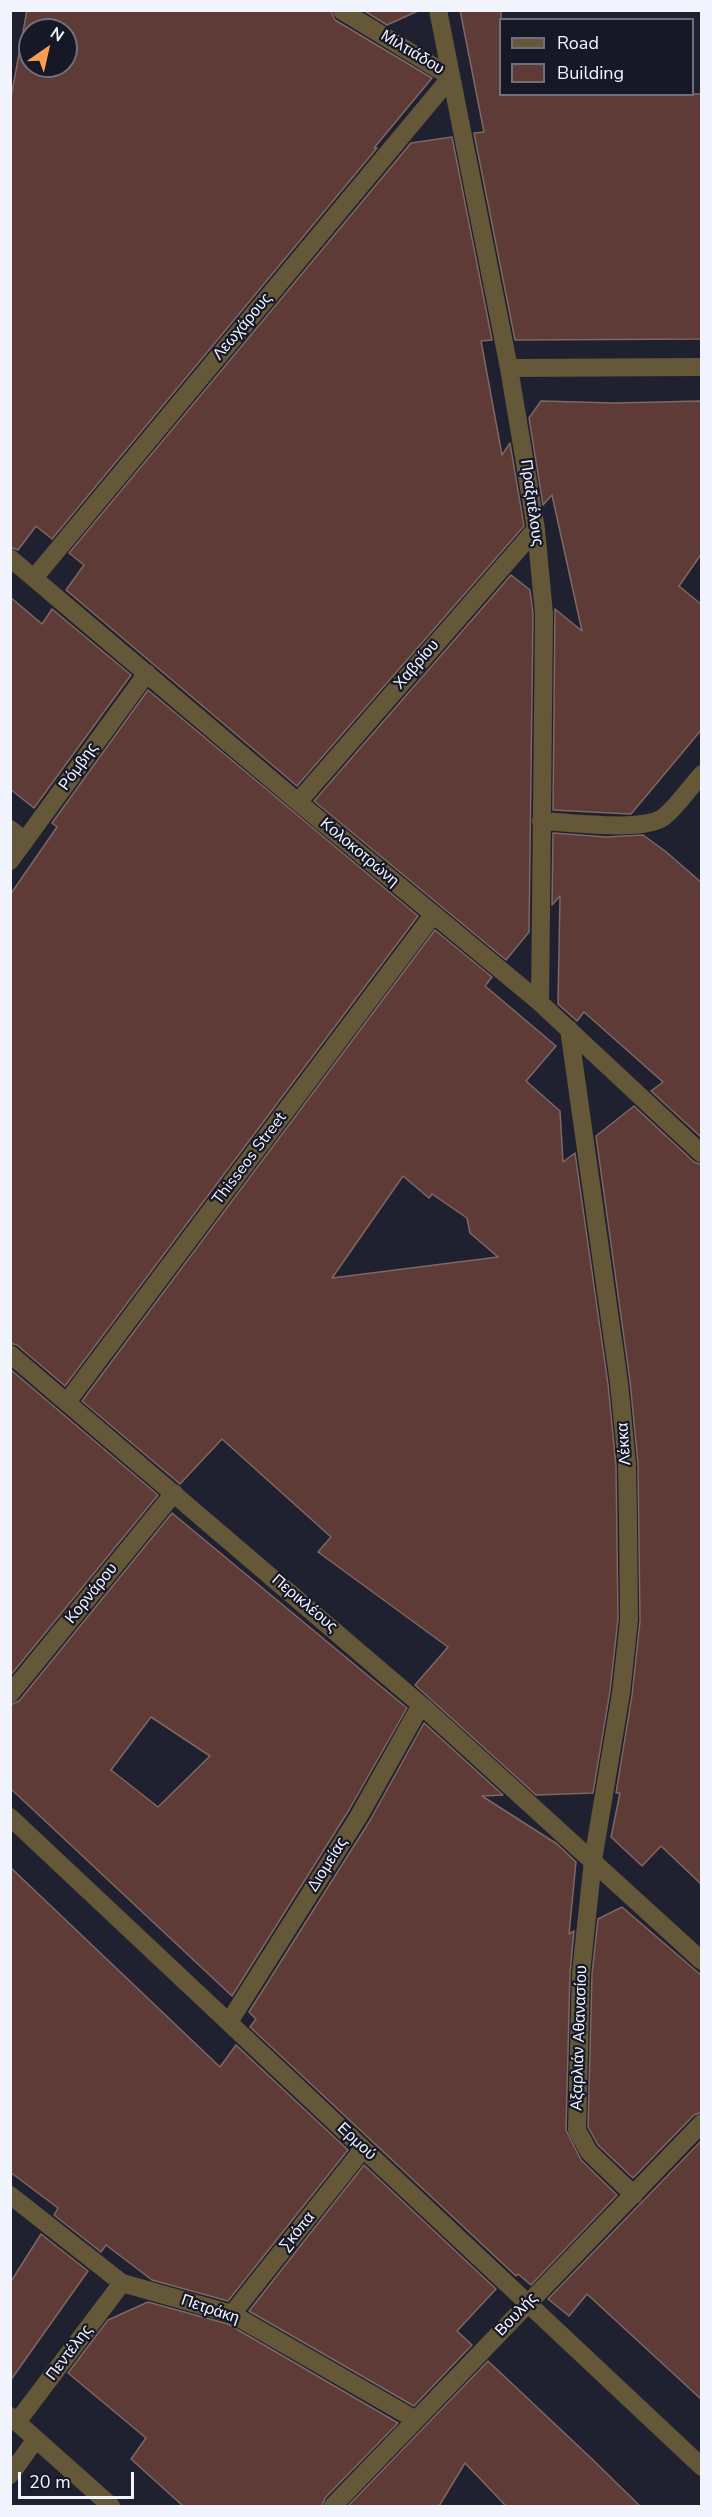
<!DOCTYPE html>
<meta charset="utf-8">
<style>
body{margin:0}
#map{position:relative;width:712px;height:2517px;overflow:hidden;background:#1f2131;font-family:"Nunito Sans",sans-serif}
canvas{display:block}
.frame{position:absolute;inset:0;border:12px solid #f2f4fd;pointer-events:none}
.legend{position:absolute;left:499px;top:18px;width:195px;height:78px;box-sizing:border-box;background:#161827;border:2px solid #6e707d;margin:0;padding:8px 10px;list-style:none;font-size:18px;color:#f2f4fd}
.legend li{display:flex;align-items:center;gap:12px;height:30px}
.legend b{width:30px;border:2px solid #6e707d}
.north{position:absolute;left:18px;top:18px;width:60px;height:60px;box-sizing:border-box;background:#161827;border:2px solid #6e707d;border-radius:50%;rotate:34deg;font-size:16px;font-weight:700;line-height:24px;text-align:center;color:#f2f4fd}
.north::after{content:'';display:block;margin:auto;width:21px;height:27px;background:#fd9c55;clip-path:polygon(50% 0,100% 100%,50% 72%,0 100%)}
.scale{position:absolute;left:18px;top:2472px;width:116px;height:27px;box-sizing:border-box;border:3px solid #f2f4fd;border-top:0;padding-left:8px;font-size:18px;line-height:21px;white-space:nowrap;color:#f2f4fd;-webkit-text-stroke:4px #161827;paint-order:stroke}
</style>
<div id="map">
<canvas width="712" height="2517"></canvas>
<div class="frame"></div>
<ul class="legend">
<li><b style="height:8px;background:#645838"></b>Road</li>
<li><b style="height:16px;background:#5e3b36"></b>Building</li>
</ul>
<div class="north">N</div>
<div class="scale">20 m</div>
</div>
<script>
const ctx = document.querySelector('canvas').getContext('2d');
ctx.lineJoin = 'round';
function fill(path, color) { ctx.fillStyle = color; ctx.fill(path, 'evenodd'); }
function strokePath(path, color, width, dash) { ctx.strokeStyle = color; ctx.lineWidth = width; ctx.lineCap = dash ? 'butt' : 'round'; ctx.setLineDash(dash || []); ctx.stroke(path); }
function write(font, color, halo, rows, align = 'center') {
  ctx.font = font + ' "Nunito Sans",sans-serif'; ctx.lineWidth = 4.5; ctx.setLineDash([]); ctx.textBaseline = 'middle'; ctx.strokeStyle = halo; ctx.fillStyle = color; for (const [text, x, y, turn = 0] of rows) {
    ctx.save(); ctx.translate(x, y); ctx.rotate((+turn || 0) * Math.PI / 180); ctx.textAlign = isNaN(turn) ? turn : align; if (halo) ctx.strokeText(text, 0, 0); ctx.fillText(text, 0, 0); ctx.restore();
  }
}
const building = new Path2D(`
 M 27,10 L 330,10 L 335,20 L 432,78 L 374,148 L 377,148 L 52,539 L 36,526 L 18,550 L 10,547 L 10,103 ZM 30,30 L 66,30 L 66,66 L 30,66 Z
 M 363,10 L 420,10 L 387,25 Z
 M 460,10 L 501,10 L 501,94 L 702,94 L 702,339 L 515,340 L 474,133 L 484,132 Z
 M 452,137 L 492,340 L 481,341 L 502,455 L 510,443 L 524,526 L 297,786 L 66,590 L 84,565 L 69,553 L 411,143 Z
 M 541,401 L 614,403 L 702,401 L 702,553 L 679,586 L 702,605 L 702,729 L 631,814 L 553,810 L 555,609 L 582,631 L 552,495 L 543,505 L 529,418 Z
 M 511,575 L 530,590 L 533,614 L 529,932 L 506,960 L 314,801 Z
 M 10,597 L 42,624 L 52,609 L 131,675 L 34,808 L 10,789 Z
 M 148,690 L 418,916 L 65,1386 L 17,1345 L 10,1343 L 10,895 L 57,827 L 52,823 Z
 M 553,833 L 606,837 L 643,835 L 665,851 L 702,883 L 702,1138 L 651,1091 L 663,1082 L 584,1012 L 577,1021 L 558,1004 L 560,896 L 552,905 Z
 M 435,930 L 492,977 L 485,986 L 556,1046 L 526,1081 L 560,1111 L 563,1162 L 575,1153 L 608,1384 L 616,1465 L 618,1619 L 610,1691 L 593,1793 L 536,1795 L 415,1685 L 448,1647 L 318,1552 L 331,1537 L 222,1439 L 180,1484 L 82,1401 ZM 403,1176 L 429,1198 L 432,1194 L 467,1218 L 470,1233 L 498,1257 L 332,1278 Z
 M 634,1106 L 694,1162 L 702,1165 L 702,1885 L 661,1846 L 642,1866 L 611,1837 L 620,1793 L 616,1793 L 632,1695 L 640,1621 L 638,1464 L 630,1381 L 596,1136 Z
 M 10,1369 L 158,1495 L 10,1676 Z
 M 172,1513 L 407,1708 L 349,1810 L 232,1996 L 10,1788 L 10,1705 L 19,1701 ZM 151,1717 L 210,1756 L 158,1807 L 111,1770 Z
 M 424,1723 L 503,1795 L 482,1796 L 557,1844 L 576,1862 L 569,1934 L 574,1931 L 570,1973 L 566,2130 L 581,2160 L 617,2195 L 531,2285 L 518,2274 L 516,2276 L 250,2027 L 256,2019 L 249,2012 L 369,1822 Z
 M 10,1867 L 220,2067 L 236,2045 L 348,2150 L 228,2301 L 152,2280 L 106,2245 L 101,2252 L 54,2215 L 58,2208 L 10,2172 Z
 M 622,1907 L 702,1976 L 702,2112 L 694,2115 L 633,2178 L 598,2145 L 588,2127 L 592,1974 L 598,1919 Z
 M 702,2140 L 702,2400 L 587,2294 L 569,2316 L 548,2299 Z
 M 364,2165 L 496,2289 L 457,2331 L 472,2345 L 414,2406 L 249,2311 Z
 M 41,2234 L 88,2271 L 10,2381 L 10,2283 Z
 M 148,2302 L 228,2324 L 398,2423 L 325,2498 L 322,2506 L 183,2506 L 131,2459 L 146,2438 L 68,2373 L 108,2320 Z
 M 488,2361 L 593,2460 L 640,2506 L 506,2506 L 465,2463 L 439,2506 L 348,2506 Z`);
fill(building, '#5e3b36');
strokePath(building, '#7f6763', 1.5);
strokePath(new Path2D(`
 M 438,10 L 509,368 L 536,529 L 544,614 L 540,1003
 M 509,368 L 702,367
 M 10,558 L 298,802 L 537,1000 L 702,1154
 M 34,578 L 451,77 L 341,10
 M 298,802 L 536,529
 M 541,821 C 569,822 646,833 665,816 C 679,804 690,787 702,774
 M 10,829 L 25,841
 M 10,861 L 147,673
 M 569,1029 L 619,1383 L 627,1464 L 628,1519 L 629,1620 L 621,1693 L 593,1860 L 581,1973 L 577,2130 L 589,2152 L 634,2195
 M 10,1354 L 421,1705 L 702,1961
 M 67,1402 L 433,915
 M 10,1694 L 174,1493
 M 10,1817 L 702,2467
 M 229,2022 L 359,1816 L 421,1705
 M 10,2195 L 122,2283 L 232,2314 L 416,2420
 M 232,2314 L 363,2149
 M 10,2416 L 111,2506
 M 17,2422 L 122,2283
 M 10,2475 L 36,2439
 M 333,2506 L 702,2123`), '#645838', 18);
write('16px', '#f2f4fd', '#161827', [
 ["Μιλτιάδου",412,53,31],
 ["Λεωχάρους",243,327,-50],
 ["Πραξιτέλους",531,503,82],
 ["Χαβρίου",417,665,-49],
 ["Ρόμβης",79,767,-54],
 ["Κολοκοτρώνη",359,853,40],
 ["Thisseos Street",250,1159,-53],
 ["Λέκκα",625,1444,-94],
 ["Κορνάρου",92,1594,-51],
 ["Περικλέους",304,1604,40],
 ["Διομείας",328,1865,-58],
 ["Αξαρλιάν Αθανασίου",580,2038,-88],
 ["Ερμού",356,2142,43],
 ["Σκόπα",298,2232,-51],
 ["Πετράκη",210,2310,19],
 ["Βουλής",517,2315,-46],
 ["Πεντέλης",70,2353,-53]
]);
</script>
